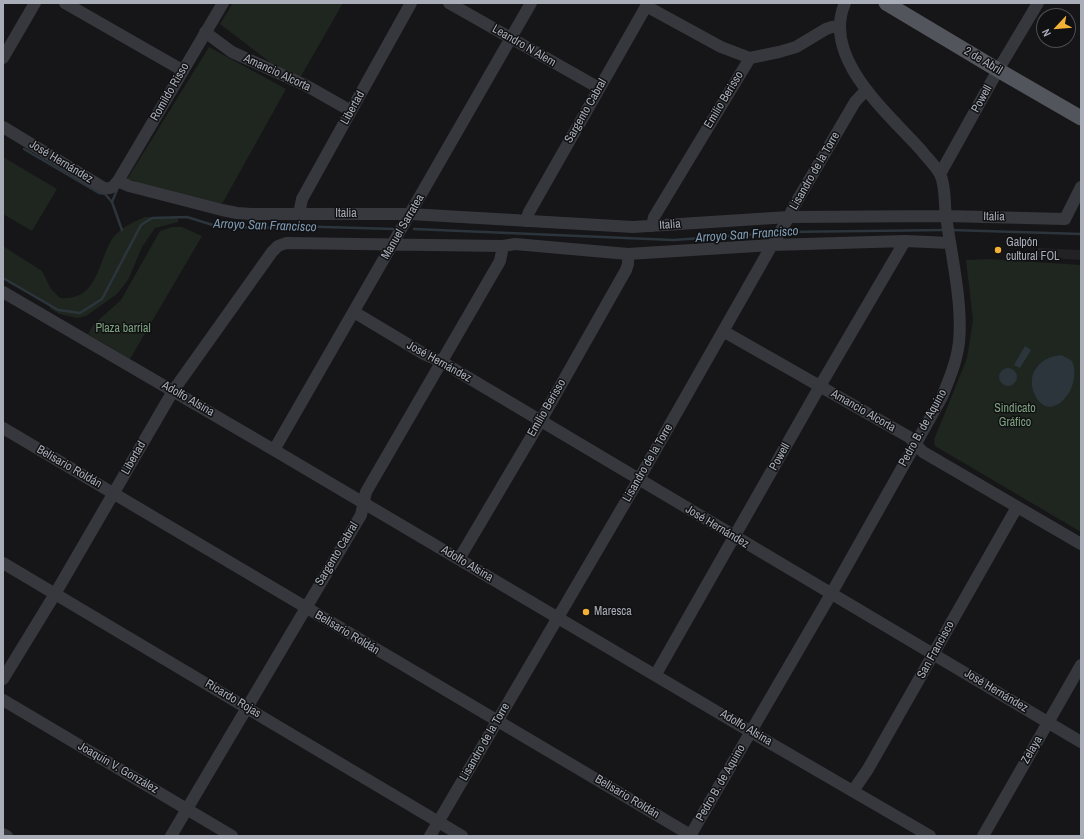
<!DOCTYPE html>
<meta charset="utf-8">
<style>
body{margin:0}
#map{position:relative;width:1084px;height:839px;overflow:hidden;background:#161618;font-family:"Archivo Narrow",sans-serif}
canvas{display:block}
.frame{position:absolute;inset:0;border:4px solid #a8adb8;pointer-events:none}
.north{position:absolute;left:1036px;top:8px;width:40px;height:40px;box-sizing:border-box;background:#111113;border:1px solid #4d4f55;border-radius:50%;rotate:244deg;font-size:11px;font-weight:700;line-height:16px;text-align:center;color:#a8adb8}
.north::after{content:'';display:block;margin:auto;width:14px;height:18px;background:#f2b134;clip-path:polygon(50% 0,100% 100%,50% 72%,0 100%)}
</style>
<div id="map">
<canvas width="1084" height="839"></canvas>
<div class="frame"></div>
<div class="north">N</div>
</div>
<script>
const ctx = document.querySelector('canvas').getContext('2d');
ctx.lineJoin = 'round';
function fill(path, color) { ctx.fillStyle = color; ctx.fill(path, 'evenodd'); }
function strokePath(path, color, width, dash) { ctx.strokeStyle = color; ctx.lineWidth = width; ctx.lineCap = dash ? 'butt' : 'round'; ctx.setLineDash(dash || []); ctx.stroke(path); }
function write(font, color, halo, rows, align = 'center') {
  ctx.font = font + ' "Archivo Narrow",sans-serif'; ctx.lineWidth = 3; ctx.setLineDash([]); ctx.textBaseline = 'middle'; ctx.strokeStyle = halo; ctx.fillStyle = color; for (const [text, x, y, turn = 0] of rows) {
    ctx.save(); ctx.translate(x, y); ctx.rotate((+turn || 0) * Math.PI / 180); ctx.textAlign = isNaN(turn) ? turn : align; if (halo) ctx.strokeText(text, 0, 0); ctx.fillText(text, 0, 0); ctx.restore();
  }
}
fill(new Path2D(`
 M 1038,248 L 1081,250 L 1081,260 L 1037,257 Z`), '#222225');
fill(new Path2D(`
 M 233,3 L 343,3 L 300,78 L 271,63 L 220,24 Z
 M 209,47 L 286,89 L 222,204 L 144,188 L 134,180 L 126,181 Z
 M 3,157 L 57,189 L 32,231 L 3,214 Z
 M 145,217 L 178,217 L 178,222 L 155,228 L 142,247 L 128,280 L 117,294 L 86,316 L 77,318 L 59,314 L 50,308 L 50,305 L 3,278 L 3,246 L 42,271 L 51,289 L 60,298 C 98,301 97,264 112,239 C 120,228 133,222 145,217 Z
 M 172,227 L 182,227 L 202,236 L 130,359 L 88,334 L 93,325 L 121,300 L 160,231 Z
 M 989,259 L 1081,265 L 1081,532 L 935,446 L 934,440 L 967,358 L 973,320 L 966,260 Z`), '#1e261f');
fill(new Path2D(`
 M 1025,346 L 1031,350 L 1020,368 L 1014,365 Z
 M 1061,355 C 1065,357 1069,359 1072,361 C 1084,388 1049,428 1034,393 C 1031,386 1031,378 1034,372 C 1040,360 1049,357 1061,355 Z
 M999 377a9 9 0 1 1 18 0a9 9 0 1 1-18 0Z`), '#2c353c');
strokePath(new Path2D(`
 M 24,149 L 99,193 L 105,194 L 112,202
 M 117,190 L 112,202 L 122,230
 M 414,229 L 673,240 L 775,233
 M 952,230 L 1081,234
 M 784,232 L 945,230
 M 3,278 L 58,310 L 80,313 L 102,299 L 141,225 L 152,218 L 187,217 L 216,226 L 264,228 L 289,226 L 394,229`), '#2c353c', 2.5);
strokePath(new Path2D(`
 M 65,3 L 182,70
 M 449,3 L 599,88
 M 646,6 L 721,47 L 750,58 L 779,52 L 796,47 L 826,29 L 832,27 L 839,26
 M 205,32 L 232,52 L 307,86 L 351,111
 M 3,58 L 35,3
 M 3,127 L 102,187 C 110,190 112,188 118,181 L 223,3
 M 940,174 L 998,70 L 1038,3
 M 118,181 L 129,186 L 222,210 L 237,213 L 251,214 L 410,214 L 633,227 L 789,217 L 946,216 L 1065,219 L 1081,187
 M 299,214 L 302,199 L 411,3
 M 526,221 L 529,212 L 648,3
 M 652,226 L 654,217 L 750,58
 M 3,292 L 274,450 L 751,732 L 930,836
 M 354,312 L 424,354 L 442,362 L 1081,742
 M 723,331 L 909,437 L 923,452 L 1081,544
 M 3,428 L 692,836
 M 274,450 L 531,3
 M 459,559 L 540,422 L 626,270 L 628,264 L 628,254
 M 3,563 L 462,836
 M 656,674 L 820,386 L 905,241
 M 3,679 L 55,594 L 173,391 L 272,252 L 278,246 L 286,243 L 503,246 L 515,244 L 628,254 L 772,245 L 905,241 L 950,243
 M 3,700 L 232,836
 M 853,791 L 868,769 L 1017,507
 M 3,834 L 7,836
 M 171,836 L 361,515 L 366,492 L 500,261 L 503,246
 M 430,836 L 639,479 L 772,245 L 789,217 L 794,206 L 855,102 L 866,90
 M 690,836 L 831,594 L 942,397 C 949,380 957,361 959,342 C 963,304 951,254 946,216 C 944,203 946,186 940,174 C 935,165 927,158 921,150 C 888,113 821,58 845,3
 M 983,836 L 1081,665`), '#37383d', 12);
strokePath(new Path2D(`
 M 886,3 L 998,70 L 1081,118`), '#53555c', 15);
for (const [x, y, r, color] of [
 [998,250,4,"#f2b134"],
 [586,612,4,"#f2b134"]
]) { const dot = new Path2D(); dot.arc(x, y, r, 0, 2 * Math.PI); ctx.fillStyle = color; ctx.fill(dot); strokePath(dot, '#111113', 1.5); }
write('12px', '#a8adb8', '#111113', [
 ["Leandro N Alem",524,46,30],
 ["2 de Abril",983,61,31],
 ["Amancio Alcorta",277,73,25],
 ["Romildo Risso",170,92,-60],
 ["Powell",982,99,-61],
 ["Emilio Berisso",724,100,-59],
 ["Libertad",353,108,-61],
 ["Sargento Cabral",586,111,-60],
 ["José Hernández",61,162,31],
 ["Lisandro de la Torre",815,171,-60],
 ["Italia",346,214],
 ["Italia",994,217,1],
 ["Italia",670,225,-4],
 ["Manuel Sarratea",403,227,-60],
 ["José Hernández",439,362,29],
 ["Adolfo Alsina",188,399,30],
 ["Emilio Berisso",547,408,-60],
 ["Amancio Alcorta",863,411,30],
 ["Pedro B. de Aquino",923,428,-61],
 ["Powell",780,457,-61],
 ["Libertad",134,458,-60],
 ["Lisandro de la Torre",648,463,-60],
 ["Belisario Roldán",69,467,30],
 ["José Hernández",717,527,31],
 ["Sargento Cabral",337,554,-59],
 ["Adolfo Alsina",467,564,31],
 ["Belisario Roldán",347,633,31],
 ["San Francisco",936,650,-61],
 ["José Hernández",996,691,31],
 ["Ricardo Rojas",233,699,31],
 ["Adolfo Alsina",746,728,31],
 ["Lisandro de la Torre",485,742,-60],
 ["Zelaya",1032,750,-60],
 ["Joaquín V. González",118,768,30],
 ["Pedro B. de Aquino",721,783,-60],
 ["Belisario Roldán",627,797,31]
]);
write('12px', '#a8adb8', '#111113', [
 ["Galpón",1006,243],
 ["cultural FOL",1006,257],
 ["Maresca",594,612]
], 'left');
write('12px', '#7fa381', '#111113', [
 ["Plaza barrial",123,329],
 ["Sindicato",1015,409],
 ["Gráfico",1015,423]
]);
write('italic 13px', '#7f9bb3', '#111113', [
 ["Arroyo San Francisco",265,226,2],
 ["Arroyo San Francisco",747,235,-4]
]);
</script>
